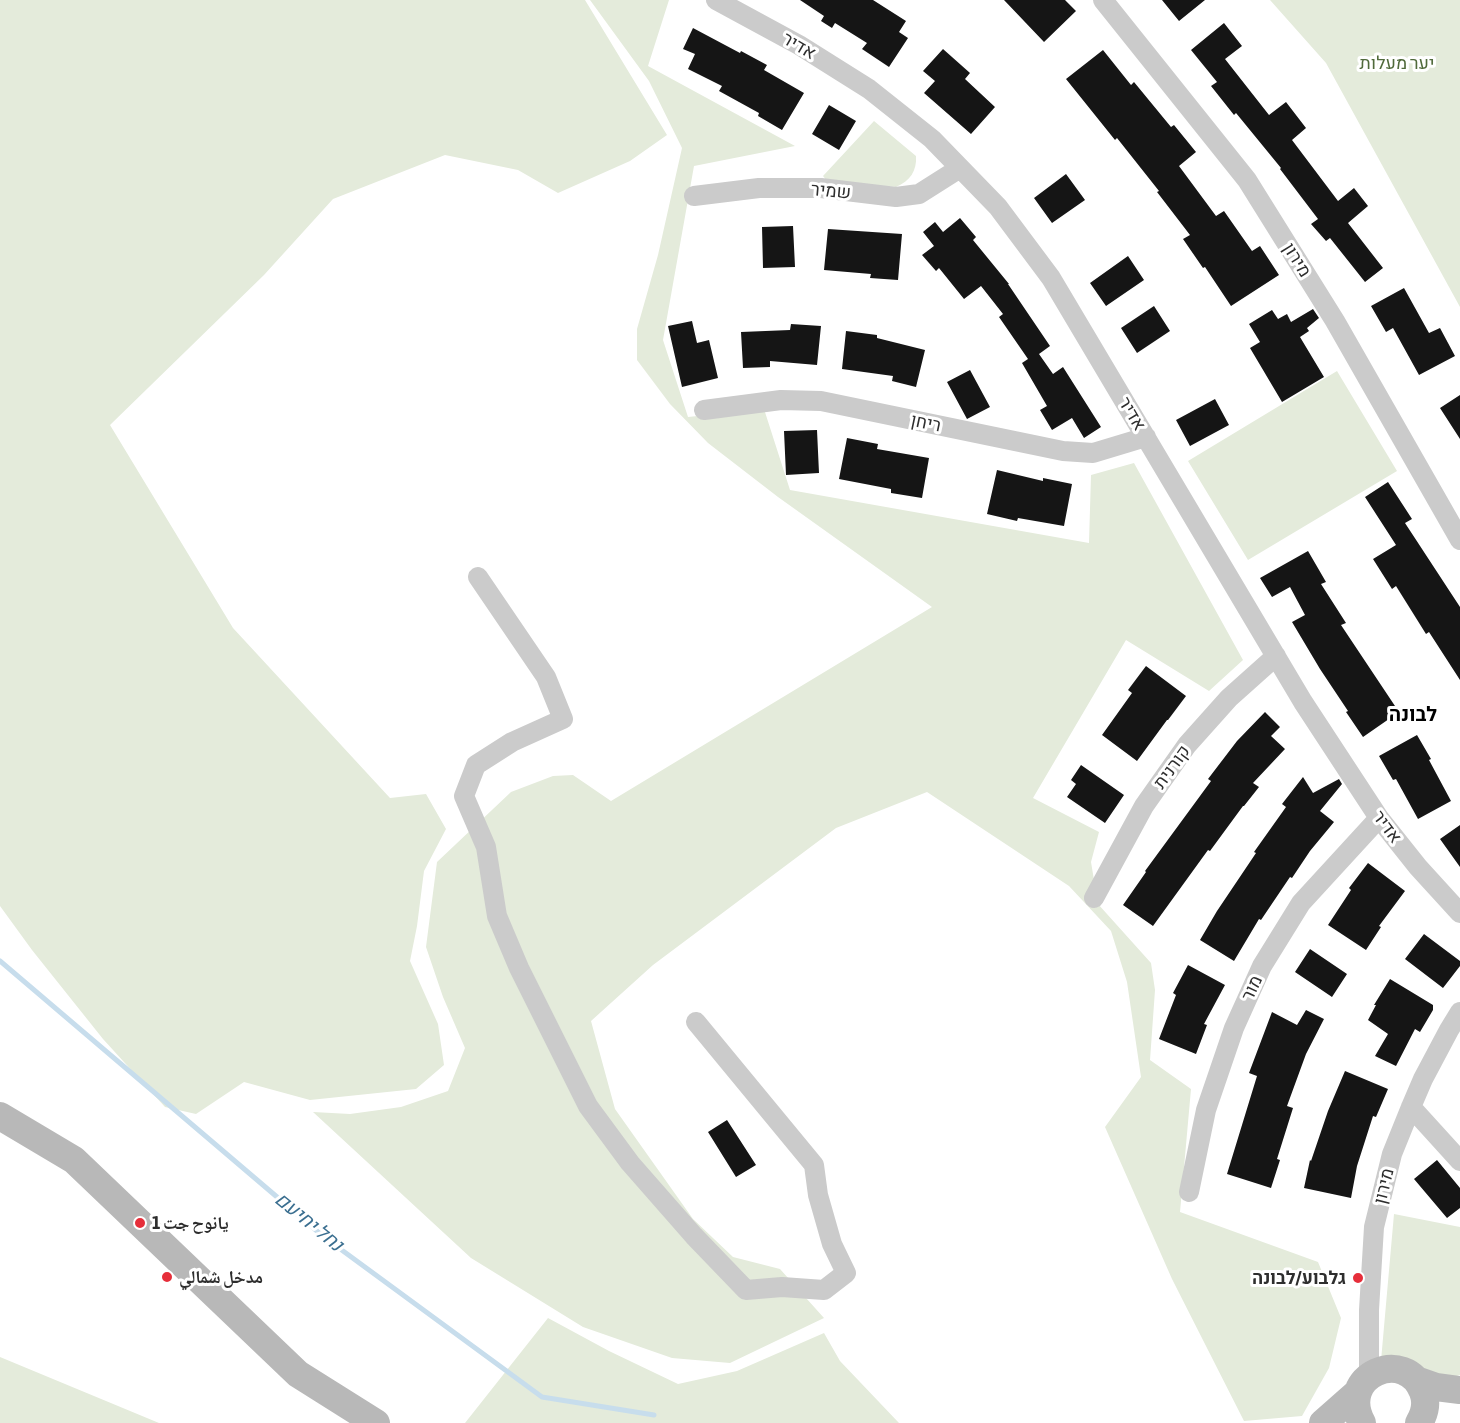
<!DOCTYPE html>
<meta charset="utf-8">
<style>
body{margin:0}
canvas{display:block;background:#fff}
</style>
<canvas width="1460" height="1423"></canvas>
<script>
const ctx = document.querySelector('canvas').getContext('2d');
ctx.lineJoin = 'round';
function fill(path, color) { ctx.fillStyle = color; ctx.fill(path, 'evenodd'); }
function strokePath(path, color, width, dash) { ctx.strokeStyle = color; ctx.lineWidth = width; ctx.lineCap = dash ? 'butt' : 'round'; ctx.setLineDash(dash || []); ctx.stroke(path); }
function write(font, color, halo, rows, align = 'center') {
  ctx.font = font + ' "Asap Condensed","Noto Naskh Arabic",Heebo,sans-serif'; ctx.lineWidth = 6; ctx.setLineDash([]); ctx.textBaseline = 'middle'; ctx.strokeStyle = halo; ctx.fillStyle = color; for (const [text, x, y, turn = 0] of rows) {
    ctx.save(); ctx.translate(x, y); ctx.rotate((+turn || 0) * Math.PI / 180); ctx.textAlign = isNaN(turn) ? turn : align; if (halo) ctx.strokeText(text, 0, 0); ctx.fillText(text, 0, 0); ctx.restore();
  }
}
fill(new Path2D(`
 M 0,0 L 585,0 L 667,135 L 630,161 L 558,193 L 518,170 L 445,155 L 333,199 L 264,275 L 110,425 L 233,628 L 390,798 L 426,794 L 446,829 L 424,871 L 417,926 L 410,961 L 438,1024 L 444,1065 L 416,1089 L 310,1100 L 244,1082 L 196,1114 L 165,1107 L 103,1039 L 32,950 L 0,906 Z
 M 590,0 L 669,0 L 648,66 L 795,146 L 694,166 L 663,340 L 688,417 L 764,409 L 790,490 L 1089,543 L 1091,475 L 1134,463 L 1243,660 L 1209,691 L 1126,640 L 1033,798 L 1099,832 L 1091,862 L 1098,904 L 1151,963 L 1155,990 L 1150,1060 L 1191,1089 L 1180,1212 L 1318,1262 L 1341,1318 L 1329,1368 L 1302,1416 L 1244,1421 L 1172,1279 L 1105,1127 L 1141,1077 L 1127,982 L 1111,931 L 1069,886 L 927,792 L 836,828 L 653,965 L 591,1021 L 615,1109 L 693,1219 L 733,1257 L 780,1269 L 824,1318 L 730,1363 L 672,1358 L 583,1327 L 471,1258 L 313,1112 L 350,1114 L 401,1107 L 448,1091 L 465,1048 L 443,997 L 426,947 L 437,862 L 511,792 L 553,776 L 573,775 L 611,801 L 932,607 L 778,497 L 708,443 L 670,404 L 637,360 L 637,329 L 658,255 L 682,148 L 649,81 Z
 M 1270,0 L 1460,0 L 1460,307 L 1326,63 Z
 M 874,121 L 916,156 C 917,171 910,181 896,187 L 827,181 L 823,176 Z
 M 1337,371 L 1397,471 L 1248,560 L 1188,461 Z
 M 1394,1214 L 1460,1227 L 1460,1375 L 1417,1388 L 1380,1372 Z
 M 548,1318 L 609,1351 L 678,1384 L 737,1371 L 824,1333 L 840,1361 L 899,1423 L 465,1423 Z
 M 0,1357 L 159,1423 L 0,1423 Z`), '#e4ebdb');
strokePath(new Path2D(`
 M 0,961 L 324,1237 L 542,1397 L 654,1415`), '#c7ddec', 5);
fill(new Path2D(`
 M 800,0 L 873,0 L 906,21 L 899,32 L 908,38 L 889,67 L 862,49 L 867,43 L 835,23 L 832,28 L 821,21 L 824,16 Z
 M 1004,0 L 1065,0 L 1076,11 L 1044,42 Z
 M 1162,0 L 1205,0 L 1179,21 Z
 M 1224,23 L 1242,46 L 1225,59 L 1269,115 L 1286,102 L 1306,128 L 1292,140 L 1338,201 L 1354,188 L 1368,206 L 1348,223 L 1383,268 L 1365,282 L 1330,238 L 1326,241 L 1311,224 L 1318,219 L 1280,169 L 1281,168 L 1236,113 L 1234,115 L 1211,86 L 1217,82 L 1191,50 Z
 M 693,28 L 740,53 L 741,51 L 767,65 L 764,70 L 804,93 L 782,130 L 758,116 L 759,113 L 719,91 L 722,86 L 688,69 L 695,54 L 683,49 Z
 M 943,49 L 970,73 L 965,79 L 995,107 L 971,134 L 924,93 L 935,81 L 923,71 Z
 M 1103,50 L 1131,85 L 1134,82 L 1171,127 L 1174,125 L 1196,152 L 1179,166 L 1216,216 L 1224,211 L 1252,251 L 1260,246 L 1279,275 L 1231,306 L 1205,267 L 1203,268 L 1183,239 L 1190,235 L 1157,192 L 1159,191 L 1117,138 L 1115,140 L 1066,79 Z
 M 829,105 L 856,121 L 839,150 L 812,134 Z
 M 1066,174 L 1085,200 L 1052,223 L 1034,198 Z
 M 960,218 L 976,237 L 973,240 L 1009,284 L 1008,284 L 1050,346 L 1039,354 L 1053,374 L 1063,367 L 1101,427 L 1084,438 L 1072,418 L 1052,430 L 1040,410 L 1047,406 L 1022,363 L 1028,359 L 999,317 L 1003,314 L 981,286 L 964,299 L 939,268 L 936,271 L 922,255 L 934,246 L 923,232 L 935,222 L 943,232 Z
 M 793,226 L 795,267 L 763,268 L 762,227 Z
 M 828,229 L 902,234 L 898,280 L 870,278 L 871,274 L 824,270 Z
 M 1128,256 L 1144,280 L 1106,306 L 1090,283 Z
 M 1404,288 L 1429,333 L 1440,328 L 1455,356 L 1419,375 L 1393,328 L 1386,332 L 1371,306 Z
 M 1154,306 L 1170,331 L 1137,353 L 1121,328 Z
 M 1313,309 L 1319,318 L 1307,328 L 1309,331 L 1300,337 L 1324,377 L 1282,402 L 1250,348 L 1260,342 L 1249,324 L 1272,310 L 1278,319 L 1287,314 L 1291,322 Z
 M 692,321 L 697,343 L 709,340 L 718,378 L 682,387 L 668,326 Z
 M 791,324 L 821,326 L 817,365 L 770,361 L 770,367 L 743,368 L 741,332 L 790,330 Z
 M 846,331 L 877,335 L 877,338 L 925,350 L 916,387 L 892,381 L 893,376 L 842,369 Z
 M 970,370 L 990,407 L 967,419 L 947,382 Z
 M 1460,395 L 1460,439 L 1440,408 Z
 M 1215,399 L 1229,425 L 1190,446 L 1176,420 Z
 M 817,430 L 819,473 L 786,475 L 784,431 Z
 M 847,438 L 878,444 L 877,449 L 929,458 L 922,498 L 891,493 L 891,489 L 839,479 Z
 M 997,470 L 1043,481 L 1043,478 L 1072,484 L 1064,526 L 1018,518 L 1017,521 L 987,514 Z
 M 1388,482 L 1412,519 L 1405,523 L 1460,607 L 1460,680 L 1429,632 L 1426,634 L 1396,586 L 1392,589 L 1373,559 L 1396,545 L 1365,497 Z
 M 1308,551 L 1326,582 L 1321,584 L 1346,623 L 1341,625 L 1399,712 L 1363,737 L 1346,712 L 1348,711 L 1320,669 L 1292,622 L 1305,615 L 1290,587 L 1272,597 L 1260,578 Z
 M 1146,666 L 1186,696 L 1168,720 L 1167,720 L 1137,761 L 1102,735 L 1132,693 L 1128,690 Z
 M 1265,712 L 1280,727 L 1271,736 L 1285,749 L 1253,783 L 1259,787 L 1244,806 L 1243,806 L 1210,851 L 1208,850 L 1153,926 L 1123,905 L 1146,872 L 1145,871 L 1211,781 L 1208,779 L 1237,741 Z
 M 1417,735 L 1431,759 L 1429,760 L 1451,801 L 1418,819 L 1396,779 L 1393,780 L 1379,756 Z
 M 1081,765 L 1124,795 L 1105,823 L 1067,797 L 1076,784 L 1071,780 Z
 M 1303,777 L 1313,793 L 1339,779 L 1342,784 L 1320,811 L 1334,822 L 1310,851 L 1292,878 L 1290,877 L 1261,920 L 1259,919 L 1234,961 L 1200,940 L 1217,911 L 1256,853 L 1254,852 L 1286,807 L 1282,804 Z
 M 1460,825 L 1460,867 L 1440,839 Z
 M 1368,863 L 1405,891 L 1379,926 L 1381,927 L 1366,950 L 1328,925 L 1351,890 L 1349,888 Z
 M 1424,934 L 1460,961 L 1460,966 L 1443,988 L 1405,959 Z
 M 1310,949 L 1347,974 L 1332,997 L 1295,972 Z
 M 1188,965 L 1225,985 L 1204,1024 L 1207,1025 L 1196,1054 L 1159,1039 L 1176,995 L 1173,993 Z
 M 1390,979 L 1433,1005 L 1433,1010 L 1420,1032 L 1415,1029 L 1396,1066 L 1375,1056 L 1388,1034 L 1368,1020 L 1376,1005 L 1374,1005 Z
 M 1306,1010 L 1324,1019 L 1306,1054 L 1287,1106 L 1293,1108 L 1277,1159 L 1280,1160 L 1271,1188 L 1227,1174 L 1257,1076 L 1249,1073 L 1272,1012 L 1297,1025 Z
 M 1345,1071 L 1388,1089 L 1376,1117 L 1373,1116 L 1357,1166 L 1351,1198 L 1304,1188 L 1310,1160 L 1311,1161 L 1328,1111 Z
 M 727,1120 L 756,1165 L 736,1177 L 708,1132 Z
 M 1437,1160 L 1460,1188 L 1460,1208 L 1447,1218 L 1414,1179 Z`), '#151515');
strokePath(new Path2D(`
 M 716,0 L 799,45 L 869,89 L 932,139 L 998,207 L 1051,278 L 1303,702 L 1379,818 L 1418,867 L 1460,913
 M 1103,0 L 1247,180 L 1335,321 L 1460,540
 M 694,196 L 759,188 L 821,188 L 896,197 L 919,194 L 960,168
 M 704,410 L 781,400 L 821,401 L 1063,451 L 1093,453 L 1146,437
 M 478,577 L 546,677 L 563,719 L 512,742 L 476,765 L 464,796 L 486,847 L 497,916 L 519,968 L 588,1106 L 630,1163 L 694,1236 L 746,1290 L 782,1287 L 824,1290 L 846,1273 L 832,1244 L 818,1195 L 814,1165 L 696,1022
 M 1094,898 L 1144,806 L 1187,745 L 1229,698 L 1276,656
 M 1411,1107 L 1460,1161
 M 1189,1192 L 1206,1110 L 1234,1028 L 1262,966 L 1301,903 L 1379,818
 M 1369,1375 L 1369,1310 L 1374,1227 L 1392,1154 L 1411,1107 L 1423,1079 L 1449,1030 L 1460,1012`), '#cbcbcb', 20);
strokePath(new Path2D(`
 M 0,1116 L 74,1160 L 298,1374 L 376,1423
 M 1416,1380 L 1436,1387 L 1460,1390
 M 1323,1423 L 1357,1393
 M 1362,1423 C 1336,1375 1406,1346 1423,1392 C 1427,1402 1425,1413 1419,1423`), '#b8b8b8', 28);
for (const [x, y, r, color] of [
 [140,1223,6,"#e62e3a"],
 [167,1277,6,"#e62e3a"],
 [1358,1278,6,"#e62e3a"]
]) { const dot = new Path2D(); dot.arc(x, y, r, 0, 2 * Math.PI); ctx.fillStyle = color; ctx.fill(dot); strokePath(dot, '#fff', 2); }
write('18px', '#2e2e2e', '#fff', [
 ["אדיר",799,46,30],
 ["שמיר",831,191,5],
 ["מירון",1297,260,58],
 ["אדיר",1132,414,59],
 ["ריחן",926,423,12],
 ["קורנית",1172,767,-54],
 ["אדיר",1387,827,53],
 ["מור",1252,988,-65],
 ["מירון",1384,1186,-76]
]);
write('18px', '#506a3b', '#fff', [
 ["יער מעלות",1397,63]
]);
write('bold 18px', '#2e2e2e', '#fff', [
 ["يانوح جت 1",152,1223],
 ["مدخل شمالي",179,1277],
 ["גלבוע/לבונה",1346,1278,"right"]
], 'left');
write('bold 20px', '#000', '#fff', [
 ["לבונה",1413,715]
]);
write('italic 20px', '#3b6f90', '#fff', [
 ["נחל יחיעם",309,1222,39]
]);
</script>
